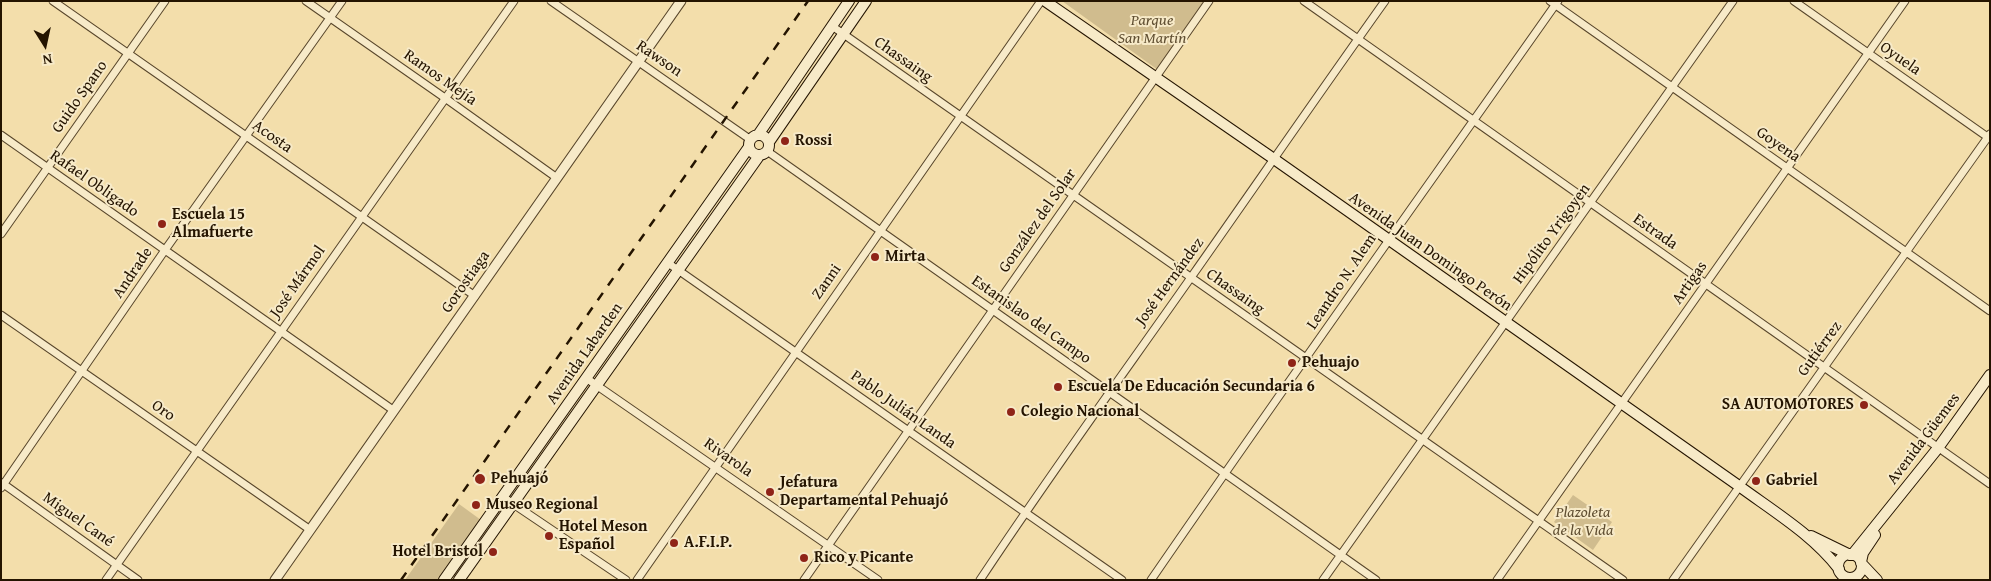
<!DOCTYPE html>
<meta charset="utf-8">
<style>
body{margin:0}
#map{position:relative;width:1991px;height:581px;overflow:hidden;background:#f3deab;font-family:"Gentium Book Plus",serif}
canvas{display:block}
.frame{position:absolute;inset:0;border:2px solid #241400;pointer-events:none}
.north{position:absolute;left:20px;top:20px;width:50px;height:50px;-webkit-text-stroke:4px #f7eac8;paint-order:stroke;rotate:170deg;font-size:14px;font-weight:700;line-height:20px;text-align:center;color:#241400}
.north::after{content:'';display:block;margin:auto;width:18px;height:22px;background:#241400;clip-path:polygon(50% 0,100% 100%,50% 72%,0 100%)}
</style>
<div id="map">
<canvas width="1991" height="581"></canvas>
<div class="frame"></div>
<div class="north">N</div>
</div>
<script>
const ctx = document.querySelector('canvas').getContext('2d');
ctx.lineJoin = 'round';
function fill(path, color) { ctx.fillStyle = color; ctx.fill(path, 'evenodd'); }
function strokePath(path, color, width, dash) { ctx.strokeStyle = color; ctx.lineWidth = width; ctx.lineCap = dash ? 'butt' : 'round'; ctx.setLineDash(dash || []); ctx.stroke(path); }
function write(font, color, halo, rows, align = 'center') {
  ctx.font = font + ' "Gentium Book Plus",serif'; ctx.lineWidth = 4; ctx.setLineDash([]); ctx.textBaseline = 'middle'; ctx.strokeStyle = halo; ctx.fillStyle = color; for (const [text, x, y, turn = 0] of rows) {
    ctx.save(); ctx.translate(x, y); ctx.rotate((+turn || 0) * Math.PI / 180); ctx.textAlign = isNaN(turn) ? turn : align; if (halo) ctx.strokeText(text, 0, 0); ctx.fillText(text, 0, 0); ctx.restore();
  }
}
fill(new Path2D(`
 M 1062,1 L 1207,1 L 1158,70 Z
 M 1573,495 L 1612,522 L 1593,550 L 1554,522 Z
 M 459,504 L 481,520 L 439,580 L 405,580 Z`), '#d0bc8e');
const minor = new Path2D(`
 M 53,1 L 475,296
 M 306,1 L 445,98 L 557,178
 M 551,1 L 751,140
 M 1304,1 L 1990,484
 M 1550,1 L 1990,311
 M 1794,1 L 1989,138
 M 832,26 L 1623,580
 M 1,135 L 393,410
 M 767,151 L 1376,580
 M 1,234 L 165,1
 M 668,263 L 1122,580
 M 1,315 L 309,529
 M 586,378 L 878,580
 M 2,483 L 138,580
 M 1,488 L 165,250 L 342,1
 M 503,497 L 626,580
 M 106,580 L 514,1
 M 637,580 L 1041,1
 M 804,580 L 1209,1
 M 980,580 C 1048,477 1121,377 1192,276 C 1256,185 1320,92 1385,1
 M 1151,580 C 1285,385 1422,194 1558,1
 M 1323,580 L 1733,1
 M 1497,580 L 1905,1
 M 1673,580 L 1990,134
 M 1843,580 L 1845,576`);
const tertiary = new Path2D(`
 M 275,580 L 681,1`);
const secondary = new Path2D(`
 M 1045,1 L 1274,159 L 1739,486 C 1773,511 1813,535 1839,569
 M749 145a10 10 0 1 1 20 0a10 10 0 1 1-20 0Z
 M 758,135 L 849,1
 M 769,142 L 866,1
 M 1811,536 L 1850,555
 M1838 566a12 12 0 1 1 24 0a12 12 0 1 1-24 0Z
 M 1852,555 L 1938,448 L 1990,375
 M 1861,562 L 1863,553 L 1875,535
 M 1861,563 L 1877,580
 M 444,580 L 749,147
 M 459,580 L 759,156`);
strokePath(minor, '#58462b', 9);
strokePath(tertiary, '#58462b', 11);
strokePath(secondary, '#241400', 12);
strokePath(minor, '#f7eac8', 7);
strokePath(tertiary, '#f7eac8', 9);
strokePath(secondary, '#f7eac8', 10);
strokePath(new Path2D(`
 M 401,580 L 808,1`), '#241400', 2.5, [9, 9]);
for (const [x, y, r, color] of [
 [785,141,5,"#8f2418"],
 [162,224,5,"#8f2418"],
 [875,257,5,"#8f2418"],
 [1292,363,5,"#8f2418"],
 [1058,387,5,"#8f2418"],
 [1864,405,5,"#8f2418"],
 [1011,412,5,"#8f2418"],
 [480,479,6,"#8f2418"],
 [1756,481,5,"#8f2418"],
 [770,492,5,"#8f2418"],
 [476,505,5,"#8f2418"],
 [549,536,5,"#8f2418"],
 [674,543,5,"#8f2418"],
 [493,552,5,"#8f2418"],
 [804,558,5,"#8f2418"]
]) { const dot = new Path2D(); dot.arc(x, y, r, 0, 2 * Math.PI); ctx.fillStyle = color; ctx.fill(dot); strokePath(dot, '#f7eac8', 2); }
write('italic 16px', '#604f32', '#f7eac8', [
 ["Parque",1152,21],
 ["San Martín",1152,39],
 ["Plazoleta",1583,513],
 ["de la Vida",1583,531]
]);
write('16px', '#241400', '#f7eac8', [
 ["Rawson",659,59,34],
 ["Oyuela",1900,59,35],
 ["Chassaing",903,60,35],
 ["Ramos Mejía",440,78,35],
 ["Guido Spano",80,97,-55],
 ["Acosta",272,137,35],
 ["Goyena",1778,145,35],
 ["Rafael Obligado",94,184,35],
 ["González del Solar",1038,221,-55],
 ["Estrada",1655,232,35],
 ["Hipólito Yrigoyen",1552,234,-54],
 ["Avenida Juan Domingo Perón",1430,252,35],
 ["Andrade",133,273,-56],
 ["José Mármol",298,282,-55],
 ["Gorostiaga",466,282,-55],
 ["Zanni",827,282,-55],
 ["José Hernández",1170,282,-54],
 ["Leandro N. Alem",1342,282,-56],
 ["Artigas",1690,283,-55],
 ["Chassaing",1235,292,35],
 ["Estanislao del Campo",1031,320,35],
 ["Gutiérrez",1820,349,-54],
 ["Avenida Labarden",585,354,-55],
 ["Pablo Julián Landa",903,410,35],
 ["Oro",163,411,35],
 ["Avenida Güemes",1924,439,-53],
 ["Rivarola",728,458,35],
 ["Miguel Cané",78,520,35]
]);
write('bold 16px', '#241400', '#f7eac8', [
 ["Rossi",795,141],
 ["Escuela 15",172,215],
 ["Almafuerte",172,233],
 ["Mirta",885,257],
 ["Pehuajo",1302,363],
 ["Escuela De Educación Secundaria 6",1068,387],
 ["SA AUTOMOTORES",1854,405,"right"],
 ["Colegio Nacional",1021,412],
 ["Pehuajó",491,479],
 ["Gabriel",1766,481],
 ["Jefatura",780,483],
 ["Departamental Pehuajó",780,501],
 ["Museo Regional",486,505],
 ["Hotel Meson",559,527],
 ["Español",559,545],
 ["A.F.I.P.",684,543],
 ["Hotel Bristol",483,552,"right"],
 ["Rico y Picante",814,558]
], 'left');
</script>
